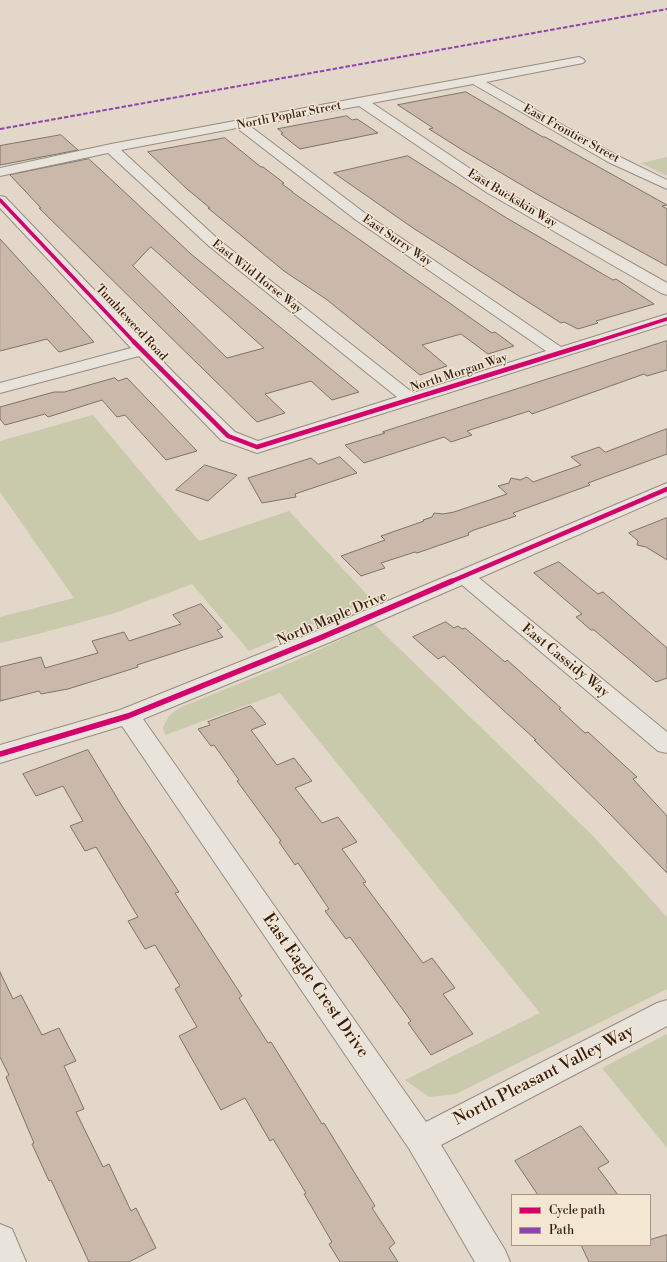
<!DOCTYPE html>
<style>
body{margin:0}
#map{position:relative;width:667px;height:1262px;overflow:hidden;background:#e2d7c8;font-family:"Libre Bodoni",serif}
canvas{display:block}
.legend{position:absolute;left:511px;top:1194px;width:140px;height:52px;box-sizing:border-box;background:#f3e7d4;border:1px solid #a79686;margin:0;padding:5px 7px;list-style:none;font-size:12px;color:#361d12}
.legend li{display:flex;align-items:center;gap:8px;height:20px}
.legend b{width:20px;border:1px solid #a79686}
</style>
<div id="map">
<canvas width="667" height="1262"></canvas>
<ul class="legend">
<li><b style="height:5px;background:#d6006c"></b>Cycle path</li>
<li><b style="height:5px;background:#8e44ad"></b>Path</li>
</ul>
</div>
<script>
const ctx = document.querySelector('canvas').getContext('2d');
ctx.lineJoin = 'round';
function fill(path, color) { ctx.fillStyle = color; ctx.fill(path, 'evenodd'); }
function strokePath(path, color, width, dash) { ctx.strokeStyle = color; ctx.lineWidth = width; ctx.lineCap = dash ? 'butt' : 'round'; ctx.setLineDash(dash || []); ctx.stroke(path); }
function write(font, color, halo, rows, align = 'center') {
  ctx.font = font + ' "Libre Bodoni",serif'; ctx.lineWidth = 3; ctx.setLineDash([]); ctx.textBaseline = 'middle'; ctx.strokeStyle = halo; ctx.fillStyle = color; for (const [text, x, y, turn = 0] of rows) {
    ctx.save(); ctx.translate(x, y); ctx.rotate((+turn || 0) * Math.PI / 180); ctx.textAlign = isNaN(turn) ? turn : align; if (halo) ctx.strokeText(text, 0, 0); ctx.fillText(text, 0, 0); ctx.restore();
  }
}
fill(new Path2D(`
 M 667,157 L 667,176 L 641,163 Z
 M 93,415 L 199,541 L 289,511 L 372,600 L 249,651 L 192,584 L 115,613 L 38,634 L 0,643 L 0,617 L 74,598 L 0,492 L 0,441 Z
 M 374,624 L 592,835 L 667,917 L 667,989 L 456,1094 L 429,1097 L 405,1080 L 540,1013 L 280,693 L 165,735 L 163,727 L 169,716 L 179,708 L 295,661 Z
 M 667,1034 L 667,1148 L 602,1068 Z`), '#c9caab');
const building = new Path2D(`
 M 466,92 L 543,137 L 545,137 L 667,205 L 662,206 L 667,209 L 667,266 L 542,197 L 464,151 L 429,129 L 433,128 L 398,105 Z
 M 347,116 L 352,120 L 357,119 L 378,133 L 300,149 L 281,134 L 283,133 L 278,129 Z
 M 61,135 L 78,150 L 0,165 L 0,146 Z
 M 225,138 L 261,167 L 263,167 L 284,183 L 282,184 L 293,192 L 292,192 L 492,333 L 495,332 L 514,346 L 488,354 L 461,334 L 422,345 L 447,366 L 420,375 L 326,299 L 284,271 L 208,208 L 210,208 L 187,189 L 148,152 Z
 M 408,156 L 505,217 L 613,280 L 616,279 L 654,304 L 596,321 L 598,323 L 578,329 L 564,322 L 561,323 L 413,228 L 334,173 Z
 M 89,159 L 191,254 L 359,392 L 332,400 L 311,381 L 265,394 L 285,413 L 257,422 L 39,208 L 41,208 L 10,175 ZM 151,247 L 264,348 L 227,358 L 133,266 Z
 M 0,239 L 62,307 L 94,342 L 59,352 L 47,339 L 0,351 Z
 M 667,341 L 667,370 L 647,376 L 644,374 L 532,414 L 529,411 L 467,431 L 472,435 L 451,442 L 444,437 L 364,463 L 345,445 L 385,433 L 383,432 Z
 M 115,378 L 118,381 L 127,378 L 197,451 L 166,460 L 125,415 L 117,417 L 102,400 L 48,417 L 45,414 L 5,425 L 0,419 L 0,407 L 54,392 L 64,392 Z
 M 667,429 L 667,454 L 588,483 L 590,485 L 513,513 L 516,516 L 474,530 L 468,533 L 469,535 L 417,553 L 415,552 L 381,563 L 385,568 L 361,576 L 341,556 L 385,540 L 381,536 L 424,521 L 423,520 L 432,517 L 434,513 L 443,514 L 454,512 L 507,494 L 498,486 L 509,483 L 511,478 L 520,480 L 527,477 L 533,482 L 581,465 L 571,457 L 599,447 L 605,452 Z
 M 340,457 L 357,473 L 295,494 L 296,497 L 262,503 L 248,478 L 311,458 L 318,464 Z
 M 205,465 L 237,475 L 208,501 L 176,490 Z
 M 667,518 L 667,560 L 646,547 L 637,545 L 638,541 L 629,533 Z
 M 559,562 L 598,594 L 603,592 L 667,648 L 667,678 L 656,682 L 594,630 L 591,630 L 576,617 L 582,614 L 534,573 Z
 M 201,604 L 222,628 L 217,630 L 223,637 L 137,665 L 138,667 L 68,689 L 41,694 L 39,691 L 0,701 L 0,667 L 41,657 L 45,668 L 98,653 L 92,641 L 124,632 L 129,641 L 181,624 L 173,615 Z
 M 446,622 L 454,628 L 458,626 L 462,629 L 465,628 L 505,662 L 507,660 L 561,708 L 559,709 L 585,733 L 588,732 L 637,777 L 633,779 L 667,816 L 667,873 L 606,810 L 534,740 L 536,740 L 444,656 L 438,659 L 413,637 Z
 M 251,706 L 266,724 L 251,730 L 277,765 L 294,758 L 312,781 L 295,788 L 322,823 L 338,817 L 357,842 L 342,849 L 366,882 L 363,883 L 423,963 L 432,958 L 455,988 L 443,994 L 473,1034 L 431,1055 L 408,1023 L 411,1021 L 350,937 L 346,939 L 325,911 L 329,909 L 298,863 L 295,865 L 279,842 L 281,841 L 237,781 L 239,780 L 214,745 L 211,746 L 198,729 L 210,725 L 208,722 Z
 M 88,750 L 122,806 L 179,892 L 175,893 L 242,996 L 239,998 L 268,1043 L 271,1042 L 322,1124 L 324,1123 L 375,1206 L 372,1208 L 395,1243 L 389,1248 L 398,1262 L 340,1262 L 329,1244 L 332,1242 L 304,1194 L 306,1193 L 273,1139 L 270,1141 L 245,1098 L 221,1110 L 179,1036 L 197,1027 L 175,989 L 180,986 L 155,945 L 145,949 L 128,921 L 138,917 L 96,847 L 85,851 L 70,826 L 83,821 L 63,786 L 36,796 L 23,774 Z
 M 0,972 L 13,999 L 21,995 L 42,1035 L 59,1028 L 76,1061 L 64,1066 L 84,1109 L 76,1112 L 103,1167 L 109,1164 L 131,1211 L 136,1208 L 156,1248 L 129,1262 L 89,1262 L 51,1180 L 49,1181 L 32,1144 L 34,1143 L 6,1077 L 9,1075 L 0,1057 Z
 M 581,1126 L 609,1162 L 598,1168 L 618,1195 L 538,1195 L 515,1161 Z
 M 667,1235 L 667,1262 L 589,1262 L 581,1245 L 650,1245 L 650,1240 Z`);
fill(building, '#cab9aa');
strokePath(building, '#7d736a', 1);
const minor = new Path2D(`
 M 579,57 L 583,59 L 585,61 L 583,63 L 486,82 L 618,156 L 667,180 L 667,189 L 608,162 L 473,84 L 372,103 L 496,186 L 667,283 L 667,295 L 661,293 L 486,192 L 359,106 L 250,126 L 366,214 L 561,347 L 667,314 L 667,324 L 257,453 L 221,440 L 139,356 L 0,393 L 0,383 L 131,348 L 0,208 L 0,196 L 5,197 L 176,375 L 235,432 L 258,441 L 397,397 L 209,246 L 108,153 L 0,176 L 0,168 L 111,144 ZM 237,128 L 356,220 L 546,351 L 413,393 L 219,240 L 121,150 Z
 M 667,483 L 667,496 L 479,578 L 667,732 L 667,753 L 658,751 L 462,585 L 328,643 L 143,719 L 426,1122 L 657,1003 L 667,1000 L 667,1026 L 441,1145 L 505,1250 L 510,1262 L 475,1262 L 410,1150 L 122,726 L 0,763 L 0,745 L 120,710 L 312,633 Z
 M 0,1224 L 12,1229 L 26,1262 L 0,1262 Z`);
strokePath(minor, '#968c83', 2);
fill(minor, '#e8e3db');
strokePath(new Path2D(`
 M 0,129 L 667,9`), '#8e44ad', 2, [4.5, 2]);
strokePath(new Path2D(`
 M 0,200 L 135,343
 M 592,343 L 667,319`), '#d6006c', 3.5);
strokePath(new Path2D(`
 M 134,342 L 228,436 L 257,447 L 595,342
 M 450,582 L 667,489`), '#d6006c', 4.5);
strokePath(new Path2D(`
 M 0,754 L 128,716 L 320,638 L 452,581`), '#d6006c', 5.5);
write('12px', '#361d12', '#f3e7d4', [
 ["North Poplar Street",289,116,-11],
 ["East Frontier Street",571,134,29],
 ["East Buckskin Way",512,199,31],
 ["East Surry Way",397,241,34],
 ["East Wild Horse Way",257,277,38],
 ["Tumbleweed Road",131,323,47],
 ["North Morgan Way",459,373,-18]
]);
write('14px', '#361d12', '#f3e7d4', [
 ["North Maple Drive",332,619,-23],
 ["East Cassidy Way",565,661,39]
]);
write('17px', '#361d12', '#f3e7d4', [
 ["East Eagle Crest Drive",315,986,55],
 ["North Pleasant Valley Way",544,1076,-27]
]);
</script>
